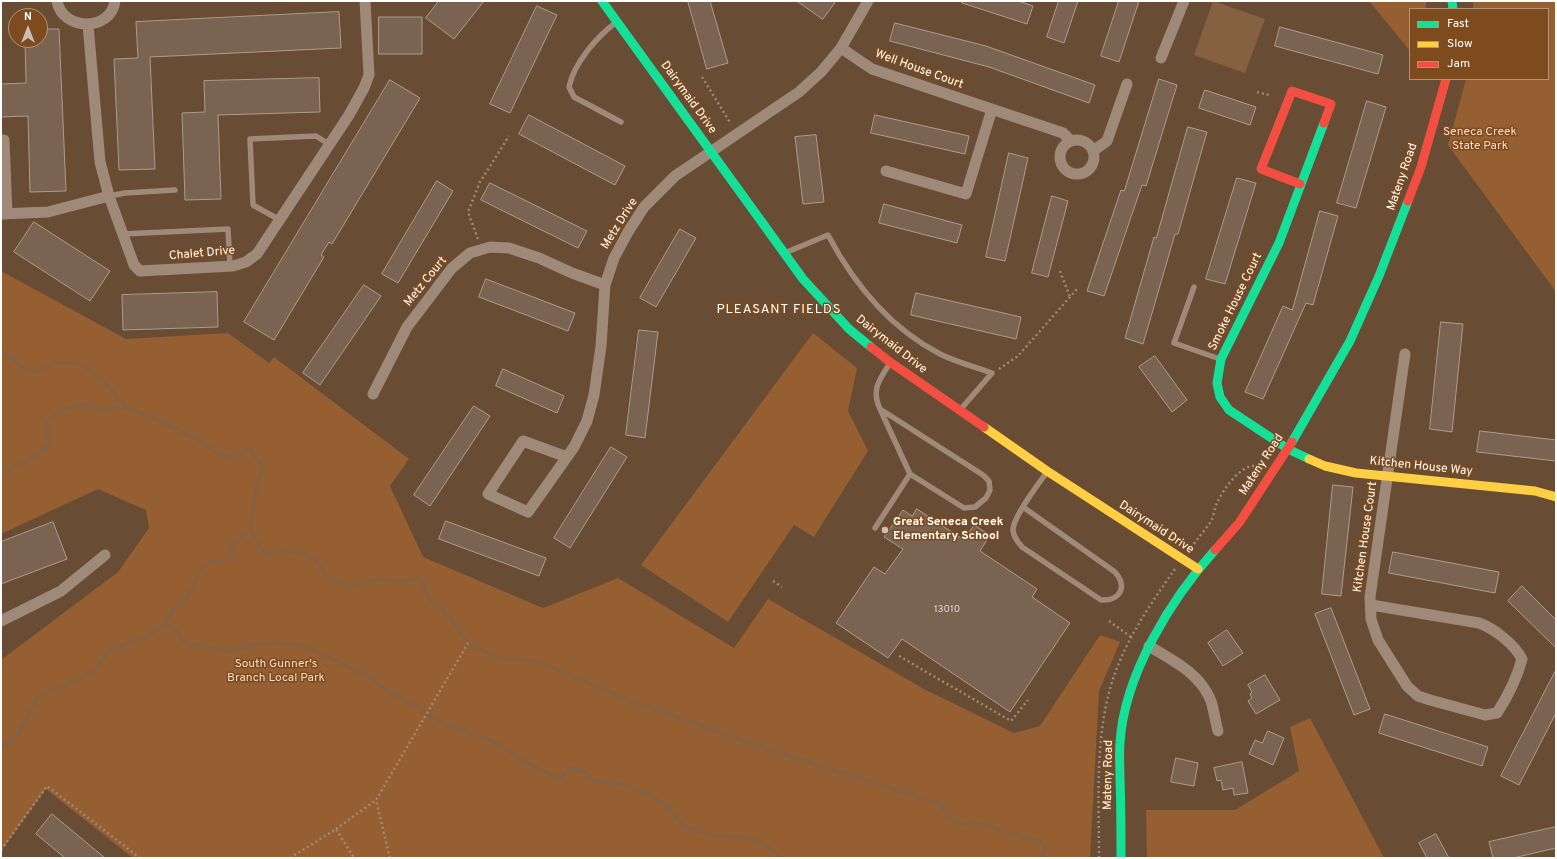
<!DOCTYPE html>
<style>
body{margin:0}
#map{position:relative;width:1557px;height:859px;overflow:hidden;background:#684c34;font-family:Overpass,sans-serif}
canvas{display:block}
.frame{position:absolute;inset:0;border:2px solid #fff;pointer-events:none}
.legend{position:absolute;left:1409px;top:8px;width:140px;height:72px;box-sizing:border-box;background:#7e4b1e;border:1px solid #b29378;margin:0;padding:5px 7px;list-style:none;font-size:12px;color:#fff}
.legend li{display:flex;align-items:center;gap:8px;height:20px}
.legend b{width:20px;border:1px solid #b29378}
.north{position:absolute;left:8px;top:8px;width:40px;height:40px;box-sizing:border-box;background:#7e4b1e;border:1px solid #b29378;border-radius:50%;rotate:0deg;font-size:11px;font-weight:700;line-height:16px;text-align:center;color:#fff}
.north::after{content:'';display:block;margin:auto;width:14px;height:18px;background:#cac0b8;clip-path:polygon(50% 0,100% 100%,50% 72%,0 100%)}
</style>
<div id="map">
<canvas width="1557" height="859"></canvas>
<div class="frame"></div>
<ul class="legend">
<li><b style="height:5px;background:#16e098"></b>Fast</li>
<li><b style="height:5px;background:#ffcf43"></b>Slow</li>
<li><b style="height:5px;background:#f24e42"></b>Jam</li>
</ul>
<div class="north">N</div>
</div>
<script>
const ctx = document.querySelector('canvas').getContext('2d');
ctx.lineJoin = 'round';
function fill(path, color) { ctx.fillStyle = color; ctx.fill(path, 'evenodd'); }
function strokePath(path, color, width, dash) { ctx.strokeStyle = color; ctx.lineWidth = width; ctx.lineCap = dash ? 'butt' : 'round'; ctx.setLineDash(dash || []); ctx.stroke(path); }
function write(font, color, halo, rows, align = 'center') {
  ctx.font = font + ' Overpass,sans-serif'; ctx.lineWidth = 3; ctx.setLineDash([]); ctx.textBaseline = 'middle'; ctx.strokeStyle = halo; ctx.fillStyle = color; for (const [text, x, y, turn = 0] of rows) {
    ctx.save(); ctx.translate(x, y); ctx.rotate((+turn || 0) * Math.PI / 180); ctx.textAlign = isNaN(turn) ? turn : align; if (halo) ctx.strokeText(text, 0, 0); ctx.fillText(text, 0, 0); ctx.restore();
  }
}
fill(new Path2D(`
 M 1369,1 L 1426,1 L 1426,9 L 1410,9 L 1410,51 Z
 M 1473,1 L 1556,1 L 1556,292 L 1448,145 L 1466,79 L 1548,79 L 1548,9 L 1473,9 Z
 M 1,271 L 126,339 L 228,333 L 269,363 L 274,357 L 409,459 L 390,486 L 423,557 L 543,608 L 618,578 L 734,648 L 768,599 L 924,689 L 1014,733 L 1040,726 L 1100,635 L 1120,642 L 1099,691 L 1090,858 L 133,858 L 46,789 L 1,851 L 1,660 L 118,572 L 149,528 L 146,510 L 98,489 L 1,534 Z
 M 813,333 L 857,368 L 848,411 L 868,451 L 814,537 L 794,525 L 728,622 L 641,565 Z
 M 1310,718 L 1384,858 L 1147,858 L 1146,810 L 1235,810 L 1299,771 L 1290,727 Z`), '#955f31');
fill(new Path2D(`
 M 1213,1 L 1265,19 L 1245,73 L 1194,55 Z`), '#866141');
strokePath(new Path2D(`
 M 1,350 L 23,368 L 36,372 L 54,363 L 78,363 L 104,381 L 126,407 L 158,420 L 198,440 L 227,458 L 249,450 L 263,466 L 254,498 L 250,530 L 266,555 L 287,550 L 313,557 L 333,581 L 353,586 L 380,579 L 402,582 L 415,578 L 423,581 L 427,598 L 444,611 L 468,643 L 499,658 L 536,661 L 631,701 L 768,749 L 940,804 L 956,826 L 973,822 L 1038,841 L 1045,846 L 1041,858
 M 1,474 L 39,454 L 49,444 L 46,424 L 61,410 L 83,404 L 102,411 L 126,407
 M 164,625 L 172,611 L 184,601 L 193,586 L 198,572 L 210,562 L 229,560 L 233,544 L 250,530
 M 1,749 L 17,735 L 39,696 L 92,673 L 112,649 L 148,636 L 164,625 L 175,629 L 185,643 L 229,652 L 255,644 L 278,643 L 303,645 L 369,677 L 389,692 L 417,706 L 444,724 L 490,740 L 535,767 L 561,779 L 569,769 L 573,768 L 584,772 L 594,781 L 622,784 L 648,794 L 669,808 L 684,827 L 715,836 L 747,837 L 768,846 L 780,858`), '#866141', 4);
const building = new Path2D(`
 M 439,1 L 484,1 L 454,39 L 426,18 Z
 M 688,1 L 710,1 L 728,63 L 707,69 Z
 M 797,1 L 836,1 L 823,19 Z
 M 962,1 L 1018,1 L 1033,6 L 1027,24 L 962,3 Z
 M 1059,1 L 1078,1 L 1064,43 L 1047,37 Z
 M 1119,1 L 1139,1 L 1119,62 L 1101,56 Z
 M 537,6 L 557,15 L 510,113 L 490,104 Z
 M 339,12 L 341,48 L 150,57 L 155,169 L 119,170 L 114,59 L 138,58 L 136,22 Z
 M 379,17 L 422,17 L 422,54 L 379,54 Z
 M 895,23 L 986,46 L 1095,85 L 1089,103 L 989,67 L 890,41 Z
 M 1280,27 L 1383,55 L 1378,74 L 1275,46 Z
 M 40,29 L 59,29 L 66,191 L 30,192 L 28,116 L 1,117 L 1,84 L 26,83 L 25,40 L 40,40 Z
 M 319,78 L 320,112 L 218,115 L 221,199 L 185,200 L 182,113 L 205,112 L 204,81 Z
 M 1159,79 L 1177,85 L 1146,186 L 1142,185 L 1104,296 L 1087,291 L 1121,190 L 1124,191 Z
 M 390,80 L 420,98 L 332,244 L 329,242 L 321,255 L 324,257 L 274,340 L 244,322 Z
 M 1205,90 L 1256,107 L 1250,125 L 1199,108 Z
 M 1367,101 L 1386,107 L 1356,208 L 1337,203 Z
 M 529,115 L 625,166 L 615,185 L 519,134 Z
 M 875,115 L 969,136 L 965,154 L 871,133 Z
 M 1188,127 L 1207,132 L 1178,234 L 1175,234 L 1143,344 L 1125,338 L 1154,237 L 1156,238 Z
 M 816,135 L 824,202 L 803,204 L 795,137 Z
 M 1009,153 L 1028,158 L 1005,261 L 986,257 Z
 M 1237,178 L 1256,183 L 1225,284 L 1206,279 Z
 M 437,181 L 453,191 L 398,283 L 382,274 Z
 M 490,183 L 587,231 L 578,248 L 481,200 Z
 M 1052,196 L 1068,201 L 1048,277 L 1032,273 Z
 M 884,204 L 962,225 L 957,243 L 879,223 Z
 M 1320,211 L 1338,216 L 1313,305 L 1306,303 L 1263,399 L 1245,392 L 1283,306 L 1292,310 Z
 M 34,222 L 110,271 L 90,301 L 14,252 Z
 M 680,229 L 696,238 L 656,307 L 640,298 Z
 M 486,279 L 575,313 L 568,331 L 479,297 Z
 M 364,285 L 381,296 L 320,385 L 303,373 Z
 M 217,292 L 218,327 L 123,330 L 122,295 Z
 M 916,293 L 1021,317 L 1016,339 L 911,315 Z
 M 1441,322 L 1463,324 L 1452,432 L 1430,429 Z
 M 639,330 L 658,332 L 645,438 L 626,435 Z
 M 1155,356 L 1187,400 L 1172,412 L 1139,367 Z
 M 503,369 L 564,396 L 557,413 L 496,386 Z
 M 474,406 L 490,416 L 430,506 L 414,495 Z
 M 1480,431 L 1556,440 L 1556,461 L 1477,452 Z
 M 611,447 L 627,457 L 570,548 L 554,538 Z
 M 1333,485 L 1353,487 L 1341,596 L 1322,594 Z
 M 917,509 L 964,540 L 974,525 L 990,535 L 980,551 L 1037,589 L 1032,597 L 1070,623 L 1010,712 L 902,639 L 888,658 L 836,623 L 874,567 L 885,574 L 903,549 L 884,537 L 903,510 L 912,516 Z
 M 446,521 L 546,558 L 539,576 L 439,539 Z
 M 53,522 L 67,559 L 1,584 L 1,542 Z
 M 1393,552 L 1499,572 L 1495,593 L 1389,573 Z
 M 1522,586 L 1556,620 L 1556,648 L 1508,601 Z
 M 1331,608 L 1370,709 L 1354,715 L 1315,614 Z
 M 1227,630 L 1243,653 L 1223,666 L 1208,643 Z
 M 1556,670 L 1556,713 L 1519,785 L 1501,776 Z
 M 1265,675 L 1280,700 L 1256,714 L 1248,701 L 1252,698 L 1250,694 L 1252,692 L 1248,685 Z
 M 1385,714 L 1488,747 L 1482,766 L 1379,733 Z
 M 1268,731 L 1284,738 L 1273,765 L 1249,754 L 1255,740 L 1262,743 Z
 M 1176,758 L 1198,763 L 1194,786 L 1171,782 Z
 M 1242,762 L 1248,793 L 1234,795 L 1233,788 L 1223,790 L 1221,780 L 1217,781 L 1214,768 Z
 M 52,814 L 105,858 L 65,858 L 36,834 Z
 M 1556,827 L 1556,848 L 1513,858 L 1493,858 L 1489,842 Z
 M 1436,834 L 1449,858 L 1427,858 L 1419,843 Z`);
fill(building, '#7a6350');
strokePath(building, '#ad9c8d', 1);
strokePath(new Path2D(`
 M 702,77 L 731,124
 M 1257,92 L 1269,95
 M 478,239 L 468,212 L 480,182 L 509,136
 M 1060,271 L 1070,297
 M 999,369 L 1018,356 L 1077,289
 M 1191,548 C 1197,539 1204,531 1210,523 C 1214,517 1214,509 1217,503 C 1224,488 1244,459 1261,467
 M 773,581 L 782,587
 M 1109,621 L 1131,637
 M 899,656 L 1011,721 L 1028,700
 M 336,829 L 376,800
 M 1,850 L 47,786 L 140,858
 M 290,858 L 336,829 L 354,858
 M 390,858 L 376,800 L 468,643
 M 1099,858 C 1099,802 1095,743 1110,689 C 1122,645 1149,606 1175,569`), '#9f8a79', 2.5, [2, 3]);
strokePath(new Path2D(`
 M 615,23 C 596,38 574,63 569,87 L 574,97 L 621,122
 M 109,196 L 125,193 L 175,190
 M 280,220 L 253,205 L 250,139 L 316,136 L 330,145
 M 123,234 L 228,229 L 230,266
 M 787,252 L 828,235 C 854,284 890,328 940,354 C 956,362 975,367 992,373 L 960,410
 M 1194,287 L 1174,343 L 1220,359
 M 880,409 L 983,475 L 989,481 L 990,490 L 986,498 L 975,507 L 964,508 L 910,474 L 880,409 C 871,390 879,380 890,363
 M 1023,507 L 1115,572 C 1128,587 1120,601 1101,600 L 1022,547 C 1018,542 1014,538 1013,531 C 1012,518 1039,483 1047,472
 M 875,528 L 910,474`), '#9f8a79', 5.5);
strokePath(new Path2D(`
 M 57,1 C 62,31 111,32 115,1
 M 88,25 L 100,162 L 109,196 L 134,265 L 140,271 L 233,266 L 246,262 L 257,254 L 349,115 L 364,88 L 369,75 L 365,1
 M 841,48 L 872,69 L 1063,133 L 1071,141
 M 1161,58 L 1184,1
 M1060 157a17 17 0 1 1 34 0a17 17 0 1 1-34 0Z
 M 1,140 L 4,140 L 7,214
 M 1093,151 L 1107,141 L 1127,84
 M 886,171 L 966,194 L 992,109
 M 1,214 L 48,212 L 109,196
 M 373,394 L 407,327 L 452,268 L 470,253 L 490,247 L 509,248 L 539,258 L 572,273 L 605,285
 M 567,457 L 523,441 L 488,494 L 528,512 L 574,447 L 587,421 L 594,395 L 601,346 L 605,285 L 614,258 L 628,232 L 644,207 L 675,176 L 799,92 L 821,72 L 841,48 L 868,1
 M 1371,605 L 1479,623 C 1495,629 1514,644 1522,659 C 1517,678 1508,696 1497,713 L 1485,715 L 1430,700 L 1418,696 L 1407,686 L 1378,640 L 1371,619 L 1370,597 L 1405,354
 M 1,621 L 61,591 L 105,555
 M 1149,646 C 1172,660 1200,673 1211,701 C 1214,710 1215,721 1218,731`), '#9f8a79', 11);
strokePath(new Path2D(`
 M 602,1 L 803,279 L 849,329 L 871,347
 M 1452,1 L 1453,9
 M 1292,442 L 1350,341 L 1379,276 L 1408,201
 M 1309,459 L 1288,449 L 1229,410 L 1220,397 L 1217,383 L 1221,359 L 1279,243 L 1324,123
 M 1121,858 C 1121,832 1121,805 1120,779 C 1120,767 1119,755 1120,743 C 1124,675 1171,599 1215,550`), '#16e098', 9);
strokePath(new Path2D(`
 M 984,427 L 1047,471 L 1198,569
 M 1309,459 L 1325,466 L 1356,473 L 1535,491 L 1556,497`), '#ffcf43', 9);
strokePath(new Path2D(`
 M 1300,184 L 1261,169 L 1292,91 L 1331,104 L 1324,123
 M 1408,201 L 1421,167 L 1446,79
 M 871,347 L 890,362 L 984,427
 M 1215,550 L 1239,523 L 1292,442`), '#f24e42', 9);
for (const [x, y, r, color] of [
 [885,530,4,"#cac0b8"]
]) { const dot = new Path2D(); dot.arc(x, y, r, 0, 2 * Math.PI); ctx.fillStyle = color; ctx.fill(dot); strokePath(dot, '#7e4b1e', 1.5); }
write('10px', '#ded8d3', null, [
 ["13010",947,610]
]);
write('12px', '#fff', '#7e4b1e', [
 ["Well House Court",919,70,20],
 ["Dairymaid Drive",688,98,54],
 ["Mateny Road",1403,177,-71],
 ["Metz Drive",620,224,-58],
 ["Chalet Drive",202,254,-5],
 ["Metz Court",426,282,-51],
 ["Smoke House Court",1236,302,-64],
 ["Dairymaid Drive",891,345,38],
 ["Mateny Road",1262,465,-57],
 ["Kitchen House Way",1421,467,6],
 ["Dairymaid Drive",1156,528,33],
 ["Kitchen House Court",1366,537,-82],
 ["Mateny Road",1109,775,-89]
]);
write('12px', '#f6dbc5', '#7e4b1e', [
 ["Seneca Creek",1480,133],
 ["State Park",1480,147],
 ["South Gunner's",276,665],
 ["Branch Local Park",276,679]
]);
write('bold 12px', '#fff', '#7e4b1e', [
 ["Great Seneca Creek",893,523],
 ["Elementary School",893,537]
], 'left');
ctx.letterSpacing = '1px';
write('13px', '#fff', '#7e4b1e', [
 ["PLEASANT FIELDS",779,310]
]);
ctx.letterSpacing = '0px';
</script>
